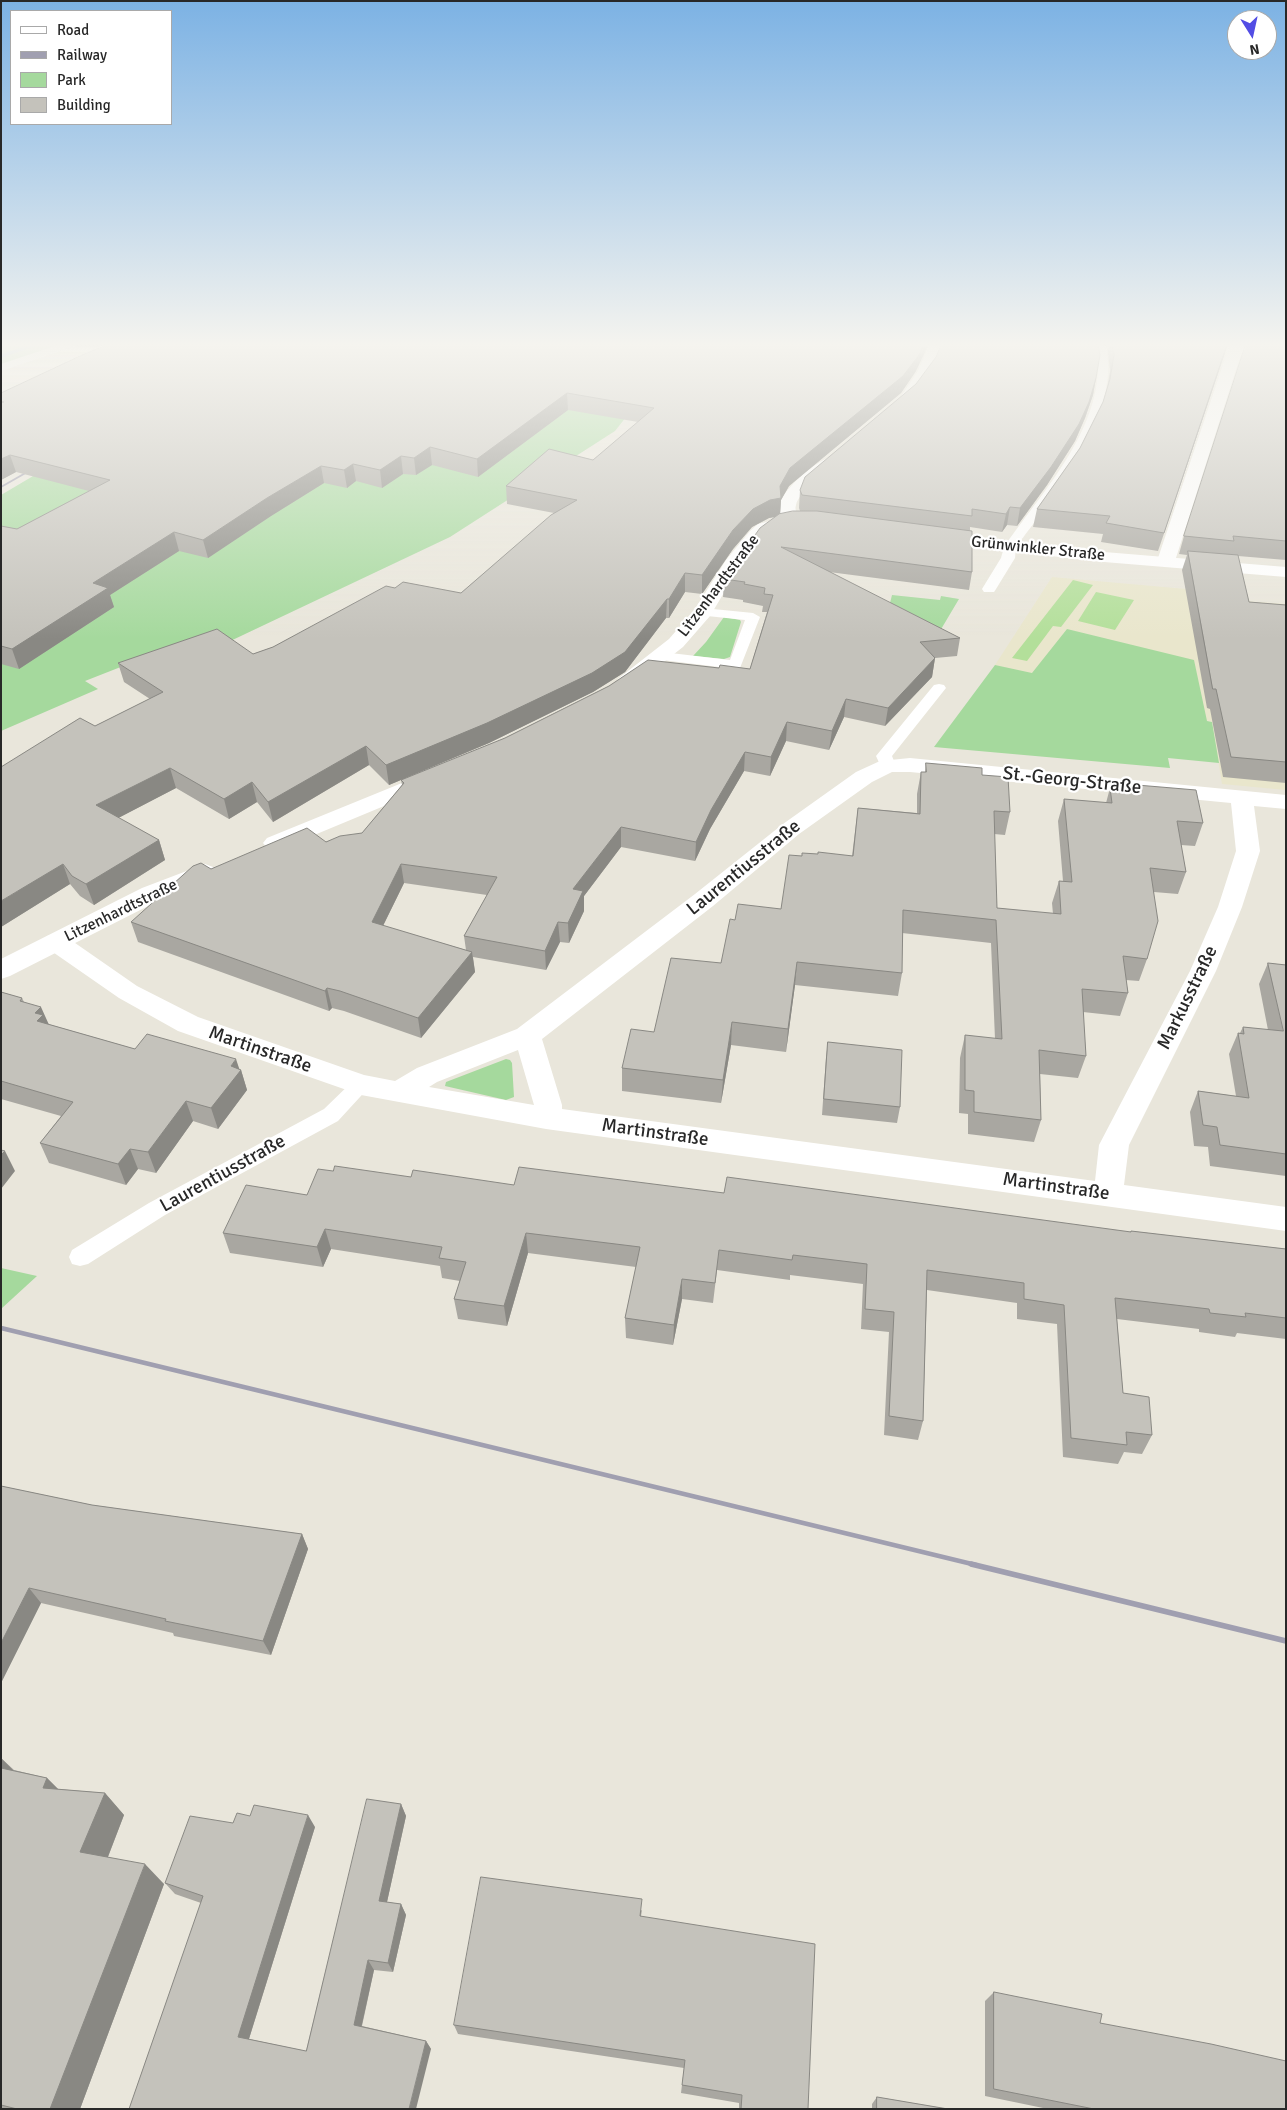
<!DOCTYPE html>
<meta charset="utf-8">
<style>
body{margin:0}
#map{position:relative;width:1287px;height:2110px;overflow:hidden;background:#e9e6db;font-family:Signika,sans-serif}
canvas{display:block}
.frame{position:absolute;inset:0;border:2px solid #282828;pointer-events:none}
.legend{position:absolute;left:10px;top:10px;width:162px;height:115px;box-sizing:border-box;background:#fff;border:1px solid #a9a9a9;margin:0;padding:6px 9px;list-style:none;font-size:15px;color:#282828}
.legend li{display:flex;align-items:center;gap:10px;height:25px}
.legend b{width:25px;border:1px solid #a9a9a9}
.north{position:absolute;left:1227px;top:10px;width:50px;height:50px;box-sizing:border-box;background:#fff;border:1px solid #a9a9a9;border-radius:50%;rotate:170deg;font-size:14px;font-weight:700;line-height:20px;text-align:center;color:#282828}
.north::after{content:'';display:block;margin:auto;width:18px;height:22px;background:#524de4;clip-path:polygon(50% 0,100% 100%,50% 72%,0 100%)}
</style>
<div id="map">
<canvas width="1287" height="2110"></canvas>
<div class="frame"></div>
<ul class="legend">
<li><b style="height:6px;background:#fff"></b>Road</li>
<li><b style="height:6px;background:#a09fb0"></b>Railway</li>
<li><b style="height:14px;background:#a5d99d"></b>Park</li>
<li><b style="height:14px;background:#c4c2bb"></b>Building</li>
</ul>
<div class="north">N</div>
</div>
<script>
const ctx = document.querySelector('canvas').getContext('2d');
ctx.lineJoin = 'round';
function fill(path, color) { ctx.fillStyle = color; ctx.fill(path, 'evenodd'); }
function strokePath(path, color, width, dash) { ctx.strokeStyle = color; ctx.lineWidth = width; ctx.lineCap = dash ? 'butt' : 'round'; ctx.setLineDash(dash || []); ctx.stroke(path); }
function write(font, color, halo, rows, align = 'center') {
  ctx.font = font + ' Signika,sans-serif'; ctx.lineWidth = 4.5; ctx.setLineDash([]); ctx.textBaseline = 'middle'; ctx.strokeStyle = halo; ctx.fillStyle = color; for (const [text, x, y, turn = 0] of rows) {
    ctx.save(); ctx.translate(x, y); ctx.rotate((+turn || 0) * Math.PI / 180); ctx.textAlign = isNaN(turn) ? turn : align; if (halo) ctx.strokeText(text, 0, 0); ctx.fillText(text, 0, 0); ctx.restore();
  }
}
fill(new Path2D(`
 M 1052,577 L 1242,594 L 1244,601 L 1286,604 L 1286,790 L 1222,784 L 1212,722 L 995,665 Z`), '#e9e6cc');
fill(new Path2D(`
 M 1,344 L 64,344 L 1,366 Z
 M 642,397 L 615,431 L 450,537 L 224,644 L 141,659 L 85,681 L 98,689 L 1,731 L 1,495 L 148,408 Z
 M 892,595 L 940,600 L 941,596 L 959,599 L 937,636 L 889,607 Z
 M 724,617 L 740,620 L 741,622 L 730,657 L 724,659 L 693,656 L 706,642 Z
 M 1067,629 L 1194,660 L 1207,721 L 1212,722 L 1219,763 L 1168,758 L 1170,768 L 934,747 L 995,665 L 1032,673 Z
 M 506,1059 L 510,1060 L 512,1063 L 514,1097 L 506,1100 L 445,1086 L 446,1082 Z
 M 1,1268 L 37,1276 L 1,1309 Z`), '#a5d99d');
fill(new Path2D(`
 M 1073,580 L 1093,585 L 1061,627 L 1053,626 L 1027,661 L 1012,658 Z
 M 1096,592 L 1134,600 L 1115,630 L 1078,621 Z`), '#b3df9a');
fill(new Path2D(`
 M 32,344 L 41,344 L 1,358 L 1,354 Z`), '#7aaedf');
fill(new Path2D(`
 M 61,344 L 76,344 L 75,346 L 1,371 L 1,364 Z
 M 1095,344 L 1105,344 C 1106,353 1109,362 1108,371 C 1105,435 1053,498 1016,547 L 1015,558 L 996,589 L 994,592 L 984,592 L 982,589 L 1001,558 L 1004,547 C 1040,495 1095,437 1098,371 C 1098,362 1096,353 1095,344 Z
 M 703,608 L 753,613 L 760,617 L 740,668 L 735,669 L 662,660 L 657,659 L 655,656 L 657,653 L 662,652 L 730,660 L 745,620 L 698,615 L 696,612 L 698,609 Z
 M 939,684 L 944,685 L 946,688 L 892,756 L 896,766 L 894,769 L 882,769 L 876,756 L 934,685 Z
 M 361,1078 L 368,1080 L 371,1085 L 338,1121 L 165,1215 L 88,1264 L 80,1266 L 72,1264 L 69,1257 L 72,1250 L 149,1203 L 324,1109 L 354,1080 Z`), '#fff');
fill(new Path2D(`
 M 930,344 L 944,344 L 933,371 L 914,398 L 904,398 L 902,395 L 918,371 Z
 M 1230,344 L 1244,344 L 1175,561 L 1172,565 L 1166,566 L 1160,565 L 1157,561 Z
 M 831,457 L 837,459 L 839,462 L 837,465 C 825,474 799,491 796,505 C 794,510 798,515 801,520 L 798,524 L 792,525 L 786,524 L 778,509 C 779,492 815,461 831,457 Z
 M 910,758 L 1286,795 L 1286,809 L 1254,806 L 1260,851 L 1242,907 L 1216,971 L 1129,1145 L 1124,1185 L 1286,1207 L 1286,1231 L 546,1129 L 361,1095 L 178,1031 L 119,998 L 47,948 L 43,942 L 47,936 L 56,934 L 65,936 L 137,986 L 198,1017 L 364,1075 L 395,1081 L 417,1068 L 517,1029 L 695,894 L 783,824 L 856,772 L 880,761 ZM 892,772 L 910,772 L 1231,803 L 1236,851 L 1218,907 L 1190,971 L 1099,1145 L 1095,1181 L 562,1109 L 562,1105 L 542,1039 L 713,906 L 799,834 L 872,782 ZM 518,1050 L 534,1105 L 429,1087 L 437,1082 Z`), '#fff');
fill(new Path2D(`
 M 779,519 L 785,520 L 788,524 L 785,528 L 770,532 L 762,539 L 740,566 L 710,616 L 683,647 L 633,686 L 626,688 L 619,686 L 616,682 L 619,678 L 669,639 L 695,609 L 726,560 L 750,531 L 758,524 Z
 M 935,532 L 1092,551 L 1286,567 L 1286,577 L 1092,561 L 929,541 L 926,537 L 929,533 Z
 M 429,772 L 437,774 L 440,779 L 437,784 L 283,848 L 275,850 L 267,848 L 263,843 L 267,838 Z
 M 205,864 L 213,867 L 217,872 L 213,877 L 160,900 L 10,976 L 1,979 L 1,959 L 142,888 Z`), '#fff');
strokePath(new Path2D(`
 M 1,487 L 36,467`), '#a09fb0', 2);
strokePath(new Path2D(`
 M 1,1328 L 976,1565`), '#a09fb0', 4.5);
strokePath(new Path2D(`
 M 971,1564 L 1286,1641`), '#a09fb0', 5.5);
fill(new Path2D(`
 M 1107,344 L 1228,344 L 1158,551 L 1101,542 L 1103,534 L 1033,527 L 1037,509 L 1080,448 L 1103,402 L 1107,388 L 1110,371 Z
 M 1286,344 L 1286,560 L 1238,556 L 1249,602 L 1286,605 L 1286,783 L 1223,777 L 1210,709 L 1207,708 L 1182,570 L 1187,555 L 1179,554 L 1184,536 Z
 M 916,371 L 901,393 L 789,486 L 781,500 L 780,514 L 800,511 L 799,508 L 800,490 L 1096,378 L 1093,395 L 1085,418 L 1075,441 L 1047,485 L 1017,526 L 1007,525 L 1002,532 L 970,527 L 970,531 L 972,572 L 969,590 L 829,572 L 960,638 L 957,656 L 935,658 L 932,677 L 885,726 L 844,717 L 829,750 L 786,741 L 770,776 L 744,771 L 710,829 L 695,861 L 621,847 L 584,896 L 584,911 L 569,943 L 560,942 L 546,970 L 473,957 L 475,972 L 421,1038 L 344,1011 L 332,1008 L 329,1011 L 138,942 L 131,922 L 211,869 L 362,833 L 402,785 L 401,780 L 719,668 L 750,669 L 767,612 L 762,612 L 763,606 L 743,602 L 743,600 L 723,597 L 724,579 L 774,517 L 769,518 L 752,527 L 733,549 L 702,594 L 685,592 L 669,618 L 666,618 L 625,672 L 593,692 L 489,743 L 389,785 L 369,765 L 273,822 L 257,802 L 229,819 L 176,788 L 118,818 L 159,840 L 165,860 L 94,905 L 80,896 L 70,884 L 1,927 L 95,726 L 150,699 L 124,682 L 118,663 L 253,654 L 273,647 L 395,588 L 461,593 L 554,513 L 507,504 L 506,486 L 593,460 L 638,422 L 568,410 L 478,477 L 432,465 L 416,475 L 403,474 L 382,488 L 356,481 L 347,488 L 324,483 L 271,516 L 208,558 L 179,551 L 110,595 L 114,607 L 19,669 L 1,664 L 1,526 L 17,529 L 89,491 L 16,472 L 1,480 L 1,393 ZM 404,883 L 487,895 L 464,936 L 466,950 L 383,926 Z
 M 926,763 L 982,775 L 1010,812 L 1005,835 L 994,834 L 997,908 L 1053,914 L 1052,903 L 1059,881 L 1063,881 L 1058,821 L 1064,799 L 1106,803 L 1110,788 L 1124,789 L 1125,784 L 1203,823 L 1195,846 L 1181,845 L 1186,872 L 1178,894 L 1154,892 L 1147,959 L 1139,981 L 1126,980 L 1128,993 L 1120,1016 L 1083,1012 L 1086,1056 L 1078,1078 L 1040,1074 L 1041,1120 L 1034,1142 L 968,1134 L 968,1114 L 959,1113 L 960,1058 L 965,1035 L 995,1039 L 991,943 L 902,933 L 902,973 L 898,996 L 795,985 L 786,1052 L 731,1045 L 721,1103 L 622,1091 L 622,1068 L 654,1032 L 721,963 L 735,920 L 781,909 L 802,856 L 818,854 L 852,856 L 858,808 L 917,813 L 917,794 L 921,772 L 925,772 Z
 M 1268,963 L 1286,965 L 1286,1176 L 1210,1166 L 1208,1147 L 1194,1146 L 1190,1112 L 1198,1091 L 1236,1096 L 1229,1054 L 1238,1033 L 1240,1033 L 1243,1027 L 1268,1030 L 1259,984 Z
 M 1,992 L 22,998 L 24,1002 L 48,1024 L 135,1049 L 241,1070 L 247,1090 L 218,1129 L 193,1121 L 156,1173 L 138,1169 L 126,1185 L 49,1163 L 40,1143 L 61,1116 L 1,1099 Z
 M 828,1042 L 900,1107 L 897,1123 L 822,1115 L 826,1058 Z
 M 333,1171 L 514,1185 L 724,1193 L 1130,1232 L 1131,1231 L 1286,1249 L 1286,1339 L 1237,1333 L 1235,1337 L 1199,1332 L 1199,1329 L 1117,1319 L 1123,1393 L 1152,1435 L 1142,1454 L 1124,1452 L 1118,1464 L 1063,1457 L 1057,1324 L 1017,1319 L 1017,1303 L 927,1290 L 923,1421 L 918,1440 L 884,1435 L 889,1332 L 861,1329 L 863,1284 L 790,1275 L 790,1280 L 717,1270 L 713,1303 L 682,1299 L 673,1345 L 626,1338 L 625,1318 L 636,1267 L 528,1253 L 507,1326 L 458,1319 L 454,1299 L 460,1281 L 442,1278 L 440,1266 L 331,1249 L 323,1267 L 230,1253 L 223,1233 L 307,1195 Z
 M 1,1486 L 92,1505 L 302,1534 L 308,1549 L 271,1655 L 174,1636 L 173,1633 L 41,1603 L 1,1683 Z
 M 1,1758 L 14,1770 L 47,1778 L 58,1789 L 105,1793 L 124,1815 L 108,1857 L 164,1884 L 80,2109 L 1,2109 Z
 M 401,1804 L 406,1816 L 387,1902 L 401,1904 L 406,1915 L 393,1972 L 374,1970 L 362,2026 L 426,2041 L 431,2049 L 129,2109 L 201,1903 L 175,1894 L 165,1883 L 233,1823 L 250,1816 L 315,1827 L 249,2039 L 306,2051 Z
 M 642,1910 L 641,1916 L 808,2109 L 739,2109 L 739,2103 L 681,2093 L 684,2068 L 458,2034 L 454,2025 Z
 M 994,1992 L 1100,2023 L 1286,2109 L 1048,2109 L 985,2096 L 985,2001 Z
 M 877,2097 L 948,2109 L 872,2109 L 872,2104 Z`), '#a9a7a1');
fill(new Path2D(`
 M 924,344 L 929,344 L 916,371 L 901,393 L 789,486 L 781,500 L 780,516 L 769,518 L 752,527 L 733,549 L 702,594 L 702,575 L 733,530 L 753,509 L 780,486 L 790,468 Z
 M 1227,344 L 1228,344 L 1158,551 Z
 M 1096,378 L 1093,395 L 1085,418 L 1075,441 L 1047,485 L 1017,526 L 1020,508 Z
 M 567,393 L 568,410 L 478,477 L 477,459 Z
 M 430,447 L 432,465 L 416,475 L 414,458 Z
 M 10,455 L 16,472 L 1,480 L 1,459 Z
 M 401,456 L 403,474 L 382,488 L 380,470 Z
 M 353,464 L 356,481 L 347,488 L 344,470 Z
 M 321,466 L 324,483 L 271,516 L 208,558 L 203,540 L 267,498 Z
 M 1010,507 L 1007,525 L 1002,532 L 1006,514 Z
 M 174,532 L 179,551 L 110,595 L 114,607 L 19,669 L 12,649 L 93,583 Z
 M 685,573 L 685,592 L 669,618 L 669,599 Z
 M 667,599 L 666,618 L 625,672 L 593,692 L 489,743 L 389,785 L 386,765 Z
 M 935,658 L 932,677 L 885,726 L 888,708 Z
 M 846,699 L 844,717 L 829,750 L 832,731 Z
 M 787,722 L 786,741 L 770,776 L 771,757 Z
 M 366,746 L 369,765 L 273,822 L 268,802 Z
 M 745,752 L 744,771 L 710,829 L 695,861 L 696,842 L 711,810 Z
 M 170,768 L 176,788 L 103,826 L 96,805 Z
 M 252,782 L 257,802 L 229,819 L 224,799 Z
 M 621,827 L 621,847 L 584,896 L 584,911 L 569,943 L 568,923 L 573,889 Z
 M 159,840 L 165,860 L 94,905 L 86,884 Z
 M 63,864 L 70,884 L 1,927 L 1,901 Z
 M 401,864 L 404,883 L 375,942 L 372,922 Z
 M 558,922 L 560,942 L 546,970 L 545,951 Z
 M 472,952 L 475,972 L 421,1038 L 418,1018 Z
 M 797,962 L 795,985 L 786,1052 L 788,1029 Z
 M 327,988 L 332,1008 L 329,1011 L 325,991 Z
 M 41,1007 L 50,1027 L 37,1021 L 35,1013 Z
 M 732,1022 L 731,1045 L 721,1103 L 723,1080 Z
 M 236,1059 L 240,1071 L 241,1070 L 247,1090 L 218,1129 L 211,1108 L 231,1066 Z
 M 186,1101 L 193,1121 L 156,1173 L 148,1152 Z
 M 130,1149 L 138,1169 L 126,1185 L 118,1164 Z
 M 5,1151 L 15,1171 L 1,1189 L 1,1155 Z
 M 325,1229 L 331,1249 L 323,1267 L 317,1247 Z
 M 526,1233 L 528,1253 L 507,1326 L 504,1306 Z
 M 682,1279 L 682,1299 L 673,1345 L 674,1325 Z
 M 302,1534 L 308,1549 L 271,1655 L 263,1641 Z
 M 29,1588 L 41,1603 L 1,1683 L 1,1643 Z
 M 1,1758 L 20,1777 L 1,1775 Z
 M 47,1778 L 69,1800 L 43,1788 Z
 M 105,1793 L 124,1815 L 102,1872 L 80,1852 Z
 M 401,1804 L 406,1816 L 385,1911 L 379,1901 Z
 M 308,1815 L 315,1827 L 247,2045 L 238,2037 Z
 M 145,1864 L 164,1884 L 80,2109 L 50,2109 Z
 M 401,1904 L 406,1915 L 393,1972 L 388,1963 Z
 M 368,1960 L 374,1970 L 360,2033 L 354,2025 Z
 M 426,2041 L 431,2049 L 416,2109 L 409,2109 Z`), '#898883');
const building = new Path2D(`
 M 109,344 L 924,344 L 919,355 L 903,376 L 790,468 L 780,486 L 781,498 L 770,500 L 753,509 L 733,530 L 702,575 L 685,573 L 669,599 L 667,599 L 625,652 L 592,673 L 487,723 L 386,765 L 366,746 L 268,802 L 252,782 L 224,799 L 170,768 L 96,805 L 159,840 L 86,884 L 72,876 L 63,864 L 1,901 L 1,767 L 80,718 L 95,726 L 163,692 L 118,663 L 217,629 L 253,654 L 273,647 L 386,586 L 395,588 L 403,582 L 461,593 L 551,515 L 577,500 L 506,486 L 549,449 L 593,460 L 654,408 L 567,393 L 477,459 L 430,447 L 414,458 L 401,456 L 380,470 L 353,464 L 344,470 L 321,466 L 267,498 L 203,540 L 174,532 L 93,583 L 108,588 L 12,649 L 1,646 L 1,526 L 17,529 L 110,480 L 10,455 L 1,459 L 1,403 L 4,402 L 1,401 L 1,393 L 80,356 Z
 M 942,344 L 1098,344 L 1100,355 L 1096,378 L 1089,402 L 1079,424 L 1051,467 L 1020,508 L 1010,507 L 1006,514 L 972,509 L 972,516 L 802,495 L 800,490 L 805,477 L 916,384 L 936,357 Z
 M 1112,344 L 1227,344 L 1164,533 L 1106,523 L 1110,516 L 1037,509 L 1080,448 L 1103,402 L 1110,379 L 1114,355 Z
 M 1246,344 L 1286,344 L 1286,541 L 1233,536 L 1234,541 L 1184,536 Z
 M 793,511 L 817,511 L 972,531 L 972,572 L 781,547 L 960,638 L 920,642 L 935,658 L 888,708 L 846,699 L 832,731 L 787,722 L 771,757 L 745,752 L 711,810 L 696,842 L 621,827 L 573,889 L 583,891 L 568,923 L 558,922 L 545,951 L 464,936 L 497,877 L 401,864 L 372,922 L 472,952 L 418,1018 L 340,991 L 327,988 L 325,991 L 131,922 L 193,866 L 201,863 L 211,869 L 307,828 L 326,842 L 340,836 L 362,833 L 404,783 L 401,780 L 505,738 L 609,686 L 648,660 L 719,668 L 720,665 L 750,669 L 773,595 L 764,594 L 765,588 L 744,584 L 745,582 L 724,579 L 760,528 L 779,514 Z
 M 1188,551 L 1238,555 L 1249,602 L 1286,605 L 1286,762 L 1231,757 L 1216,689 L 1213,689 Z
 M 926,763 L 982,768 L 982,775 L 1008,777 L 1010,812 L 994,811 L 997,908 L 1061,914 L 1059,881 L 1072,882 L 1064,799 L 1112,803 L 1110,788 L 1126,789 L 1125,784 L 1196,790 L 1203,823 L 1177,821 L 1186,872 L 1150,868 L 1158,921 L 1147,959 L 1123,956 L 1128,993 L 1082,989 L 1086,1056 L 1039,1050 L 1041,1120 L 974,1112 L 974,1091 L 965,1090 L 965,1035 L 1002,1039 L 996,920 L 903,910 L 902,973 L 797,962 L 788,1029 L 732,1022 L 723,1080 L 622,1068 L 631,1029 L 654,1032 L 671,958 L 721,963 L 730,919 L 735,920 L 738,904 L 781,909 L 789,855 L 802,856 L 802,853 L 818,854 L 818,852 L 853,856 L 858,808 L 920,814 L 921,772 L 926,772 Z
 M 1268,963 L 1286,965 L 1286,1154 L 1220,1145 L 1217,1127 L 1203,1125 L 1198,1091 L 1249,1098 L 1238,1033 L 1244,1034 L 1243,1027 L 1283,1031 Z
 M 1,992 L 22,998 L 20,1001 L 41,1007 L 35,1013 L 43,1015 L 37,1021 L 135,1049 L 147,1034 L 236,1059 L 231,1066 L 241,1070 L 211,1108 L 186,1101 L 148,1152 L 130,1149 L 118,1164 L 40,1143 L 73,1102 L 1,1081 Z
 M 828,1042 L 902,1050 L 900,1107 L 824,1099 Z
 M 1,1150 L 5,1151 L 1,1155 Z
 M 335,1166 L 411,1177 L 413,1170 L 514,1185 L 519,1167 L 724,1193 L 727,1177 L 1131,1232 L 1131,1231 L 1286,1249 L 1286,1318 L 1245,1313 L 1246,1317 L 1210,1313 L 1209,1309 L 1115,1298 L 1123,1393 L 1149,1397 L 1152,1435 L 1126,1432 L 1127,1445 L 1071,1438 L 1064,1305 L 1024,1299 L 1024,1283 L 927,1270 L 923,1421 L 889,1416 L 894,1312 L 865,1309 L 867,1264 L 793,1255 L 792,1260 L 719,1250 L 715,1283 L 682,1279 L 674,1325 L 625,1318 L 640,1247 L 526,1233 L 504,1306 L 454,1299 L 466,1262 L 439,1258 L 442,1247 L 325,1229 L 317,1247 L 223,1233 L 246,1185 L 307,1195 L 318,1169 L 333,1171 Z
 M 1,1486 L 92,1505 L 302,1534 L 263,1641 L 165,1621 L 166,1619 L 29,1588 L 1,1643 Z
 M 1,1768 L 47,1778 L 43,1788 L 105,1793 L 80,1852 L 145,1864 L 50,2109 L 17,2109 L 1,2105 Z
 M 367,1799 L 401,1804 L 379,1901 L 401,1904 L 388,1963 L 368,1960 L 354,2025 L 426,2041 L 409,2109 L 129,2109 L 203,1896 L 165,1883 L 190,1816 L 233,1823 L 237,1813 L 250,1816 L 254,1805 L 308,1815 L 238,2037 L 306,2051 Z
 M 481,1877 L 642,1899 L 640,1916 L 815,1944 L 808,2109 L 741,2109 L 742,2095 L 682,2085 L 685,2060 L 454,2025 Z
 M 994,1992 L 1102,2014 L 1100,2023 L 1211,2044 L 1286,2061 L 1286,2109 L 1094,2109 L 994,2089 Z
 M 877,2097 L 948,2109 L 877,2109 Z`);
fill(building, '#c4c2bb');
strokePath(building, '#898883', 1);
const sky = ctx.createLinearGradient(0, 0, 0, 639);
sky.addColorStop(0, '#7cb2e4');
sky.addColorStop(0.54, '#f5f4ef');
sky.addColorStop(1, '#f5f4ef00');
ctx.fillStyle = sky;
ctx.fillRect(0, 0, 1287, 639);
write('16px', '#282828', '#fff', [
 ["Grünwinkler Straße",1038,549,6],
 ["Litzenhardtstraße",719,586,-53],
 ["Litzenhardtstraße",121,911,-26]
]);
write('19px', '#282828', '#fff', [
 ["St.-Georg-Straße",1072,781,6],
 ["Laurentiusstraße",744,868,-39],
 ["Markusstraße",1188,998,-64],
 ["Martinstraße",260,1050,19],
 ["Martinstraße",655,1133,8],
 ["Laurentiusstraße",223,1174,-29],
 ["Martinstraße",1056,1187,8]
]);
</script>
